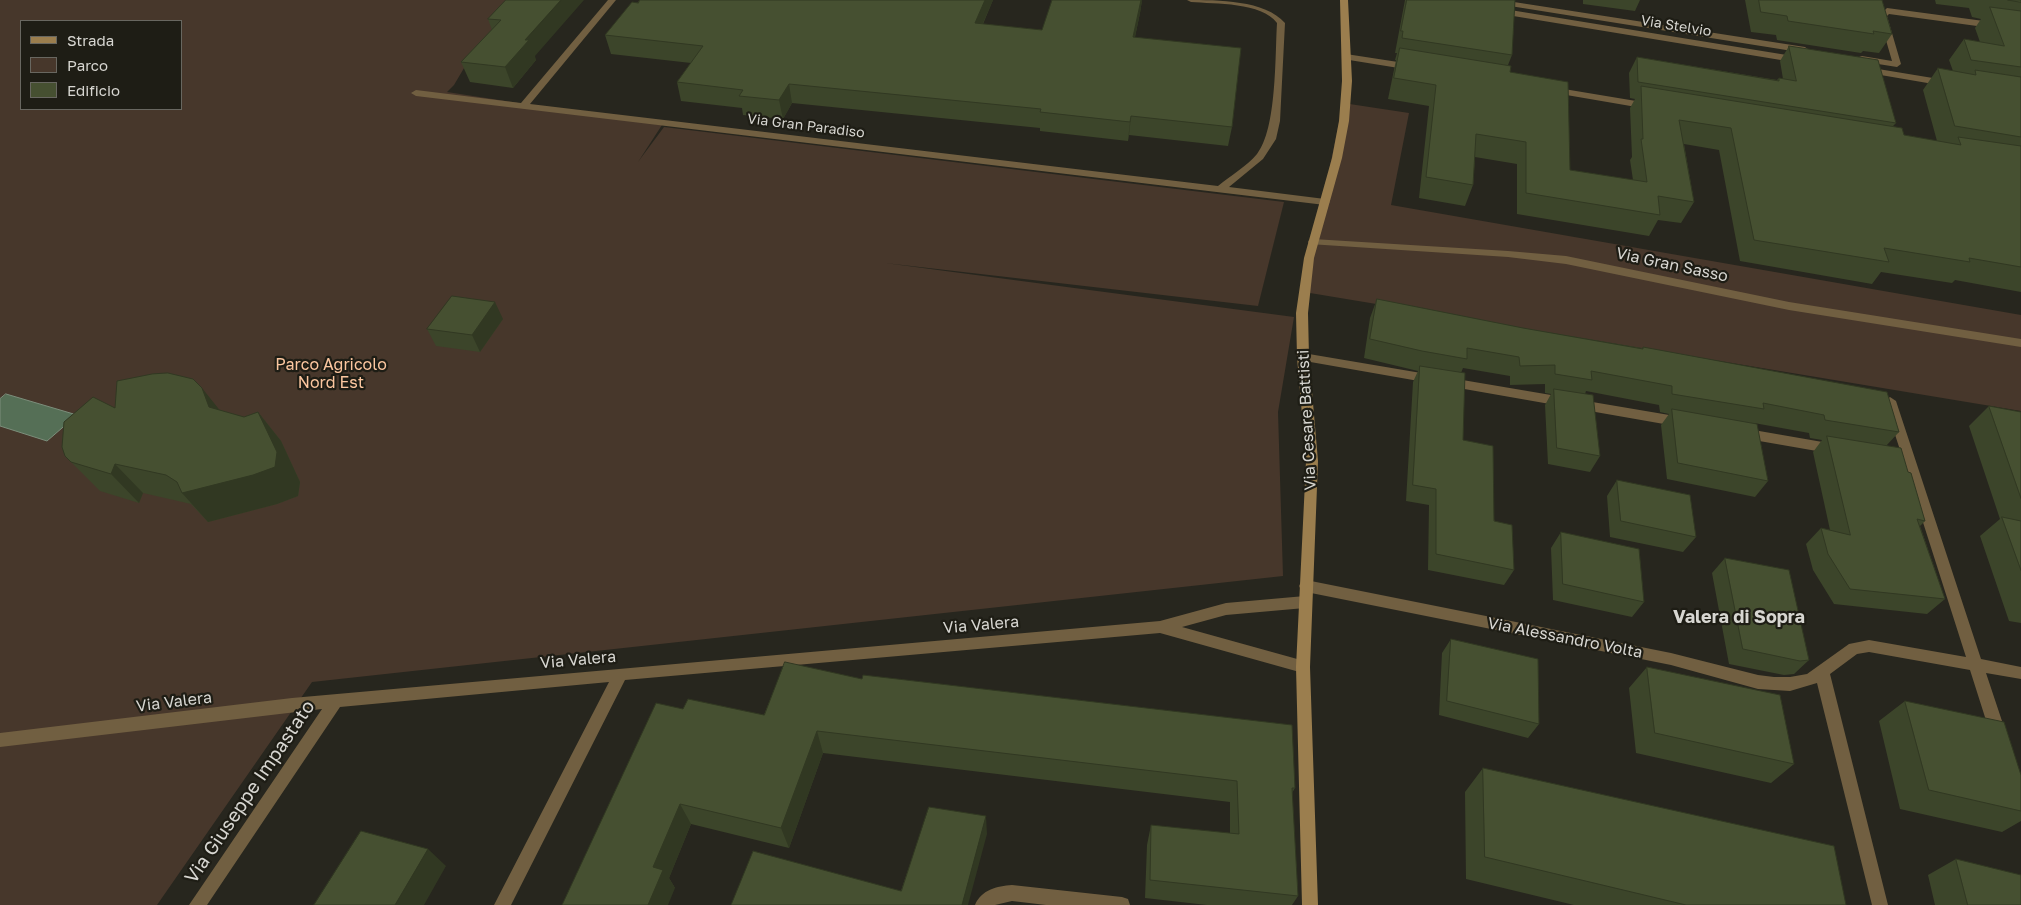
<!DOCTYPE html>
<style>
body{margin:0}
#map{position:relative;width:2021px;height:905px;overflow:hidden;background:#27261e;font-family:"Golos Text",sans-serif}
canvas{display:block}
.legend{position:absolute;left:20px;top:20px;width:162px;height:90px;box-sizing:border-box;background:#1e1d15;border:1px solid #686760;margin:0;padding:6px 9px;list-style:none;font-size:15px;color:#d7d6d1}
.legend li{display:flex;align-items:center;gap:10px;height:25px}
.legend b{width:25px;border:1px solid #686760}
</style>
<div id="map">
<canvas width="2021" height="905"></canvas>
<ul class="legend">
<li><b style="height:6px;background:#9b7e4e"></b>Strada</li>
<li><b style="height:14px;background:#47372b"></b>Parco</li>
<li><b style="height:14px;background:#465031"></b>Edificio</li>
</ul>
</div>
<script>
const ctx = document.querySelector('canvas').getContext('2d');
ctx.lineJoin = 'round';
function fill(path, color) { ctx.fillStyle = color; ctx.fill(path, 'evenodd'); }
function strokePath(path, color, width, dash) { ctx.strokeStyle = color; ctx.lineWidth = width; ctx.lineCap = dash ? 'butt' : 'round'; ctx.setLineDash(dash || []); ctx.stroke(path); }
function write(font, color, halo, rows, align = 'center') {
  ctx.font = font + ' "Golos Text",sans-serif'; ctx.lineWidth = 4.5; ctx.setLineDash([]); ctx.textBaseline = 'middle'; ctx.strokeStyle = halo; ctx.fillStyle = color; for (const [text, x, y, turn = 0] of rows) {
    ctx.save(); ctx.translate(x, y); ctx.rotate((+turn || 0) * Math.PI / 180); ctx.textAlign = isNaN(turn) ? turn : align; if (halo) ctx.strokeText(text, 0, 0); ctx.fillText(text, 0, 0); ctx.restore();
  }
}
fill(new Path2D(`
 M 0,0 L 523,0 L 467,63 L 454,85 L 447,92 L 662,125 L 638,162 L 664,127 L 1284,202 L 1258,306 L 885,263 L 1294,317 L 1278,412 L 1283,576 L 312,682 L 157,905 L 0,905 ZM 21,21 L 181,21 L 181,109 L 21,109 Z
 M 1343,103 L 1409,113 L 1391,205 L 2021,315 L 2021,411 L 1304,292 Z`), '#47372b');
const water = new Path2D(`
 M 6,394 L 77,415 L 47,441 L 0,426 L 0,399 Z`);
fill(water, '#556f56');
strokePath(water, '#7c8e7b', 1);
fill(new Path2D(`
 M 608,0 L 616,0 L 530,104 L 1218,186 C 1230,176 1247,166 1257,154 C 1277,129 1275,56 1277,23 C 1262,2 1215,4 1191,2 L 1187,0 C 1218,0 1265,0 1285,23 L 1280,121 L 1276,139 L 1263,159 L 1229,187 L 1325,199 L 1330,202 L 1325,205 L 416,96 L 411,93 L 416,90 L 521,103 Z
 M 1481,0 L 1501,0 L 1805,47 L 1809,50 L 1805,53 L 1485,2 Z
 M 1498,8 L 1799,57 L 1803,60 L 1799,63 L 1495,13 L 1494,11 Z
 M 1887,8 L 2021,26 L 2021,32 L 1889,14 L 1887,16 L 1901,64 L 1897,67 L 1859,61 L 1859,57 L 1862,56 L 1892,61 L 1879,16 Z
 M 1346,54 L 1411,64 L 1415,67 L 1411,70 L 1343,59 L 1342,57 Z
 M 1866,67 L 1945,80 L 1950,83 L 1945,86 L 1863,72 L 1862,70 Z
 M 1552,87 L 1648,103 L 1653,106 L 1648,109 L 1549,92 L 1547,90 Z
 M 1313,239 L 1508,251 L 1566,256 L 1789,302 L 2021,339 L 2021,347 L 1789,310 L 1566,264 L 1508,257 L 1309,244 L 1308,242 L 1309,240 Z
 M 1303,353 L 1681,417 L 1685,419 L 1687,422 L 1685,425 L 1681,427 L 1299,360 L 1297,357 Z
 M 1890,397 L 1896,401 L 1981,659 L 2021,667 L 2021,679 L 1986,673 L 2007,736 L 2004,741 L 1999,743 L 1994,741 L 1991,736 L 1970,670 L 1869,652 L 1857,654 L 1830,674 L 1888,905 L 1872,905 L 1817,683 L 1790,691 L 1758,689 L 1671,665 L 1306,592 L 1301,590 L 1299,586 L 1301,582 L 1306,580 L 1671,653 L 1758,675 L 1774,677 L 1790,677 L 1807,674 L 1849,644 L 1869,640 L 1966,657 L 1905,466 L 1884,461 L 1882,458 L 1884,455 L 1888,453 L 1902,456 L 1884,401 Z
 M 1742,428 L 1834,444 L 1838,446 L 1840,449 L 1838,452 L 1834,454 L 1742,438 L 1738,436 L 1736,433 L 1738,430 Z
 M 1305,596 L 1310,598 L 1312,602 L 1310,606 L 1305,608 L 1226,615 L 1182,627 L 1308,662 L 1310,667 L 1308,672 L 1303,673 L 1160,633 L 625,680 L 511,905 L 494,905 L 609,682 L 340,707 L 207,905 L 189,905 L 322,709 L 0,747 L 0,733 L 292,698 L 1160,621 L 1226,603 Z
 M 1012,885 L 1122,897 L 1128,899 L 1130,905 L 1046,905 L 1012,901 L 995,905 L 975,905 C 981,890 997,886 1012,885 Z`), '#715f41');
fill(new Path2D(`
 M 1340,0 L 1348,0 L 1352,81 L 1349,121 L 1342,158 L 1314,258 L 1308,313 L 1309,357 L 1318,461 L 1310,667 L 1318,905 L 1302,905 L 1296,667 L 1306,461 L 1297,357 L 1296,313 L 1304,258 L 1332,158 L 1339,121 L 1342,81 Z`), '#9b7e4e');
fill(new Path2D(`
 M 506,0 L 536,60 L 513,88 L 470,82 L 461,62 L 492,30 L 488,19 Z
 M 640,0 L 993,0 L 983,24 L 1042,30 L 1052,0 L 1142,0 L 1140,13 L 1135,37 L 1232,127 L 1228,146 L 1129,135 L 1128,141 L 1040,131 L 1040,128 L 792,103 L 783,119 L 743,115 L 742,108 L 681,101 L 677,82 L 691,63 L 611,54 L 605,35 Z
 M 1405,0 L 1515,0 L 1512,55 L 1508,65 L 1510,72 L 1570,170 L 1633,180 L 1630,160 L 1632,157 L 1630,108 L 1635,99 L 1630,98 L 1629,73 L 1637,57 L 1777,80 L 1779,78 L 1783,79 L 1780,61 L 1789,46 L 1896,123 L 1893,126 L 1904,135 L 1937,141 L 1923,90 L 1938,68 L 1953,71 L 1949,60 L 1964,39 L 1980,42 L 1975,28 L 1981,19 L 1972,17 L 1969,8 L 1936,4 L 1935,0 L 2021,0 L 2021,292 L 1955,280 L 1952,283 L 1881,272 L 1872,284 L 1740,261 L 1719,150 L 1684,144 L 1694,202 L 1681,223 L 1658,220 L 1649,236 L 1517,214 L 1517,164 L 1475,157 L 1473,185 L 1465,206 L 1419,198 L 1429,106 L 1388,99 L 1396,60 L 1395,60 L 1397,53 L 1395,53 Z
 M 1583,0 L 1640,0 L 1635,11 L 1583,4 Z
 M 1745,0 L 1882,0 L 1892,34 L 1879,53 L 1863,51 L 1861,53 L 1777,40 L 1776,35 L 1751,32 Z
 M 1377,299 L 1523,328 L 1642,348 L 1643,347 L 1899,432 L 1886,446 L 1908,472 L 1925,521 L 1920,526 L 1945,599 L 1927,614 L 1834,604 L 1813,570 L 1806,544 L 1821,528 L 1830,530 L 1813,452 L 1822,440 L 1810,438 L 1809,433 L 1754,423 L 1768,481 L 1755,497 L 1667,479 L 1661,425 L 1669,414 L 1660,412 L 1659,405 L 1586,391 L 1585,394 L 1600,456 L 1590,472 L 1548,464 L 1545,405 L 1551,394 L 1545,393 L 1545,384 L 1510,385 L 1510,376 L 1463,368 L 1461,373 L 1463,440 L 1514,570 L 1504,585 L 1428,570 L 1429,505 L 1406,501 L 1413,382 L 1418,371 L 1364,358 L 1370,318 Z
 M 503,319 L 480,352 L 436,346 L 427,329 Z
 M 1989,406 L 2021,412 L 2021,623 L 2009,621 L 1980,536 L 2000,519 L 1969,426 Z
 M 115,408 L 219,410 L 244,417 L 258,412 L 281,441 L 300,482 L 298,496 L 277,504 L 208,522 L 191,504 L 143,493 L 139,503 L 100,491 L 71,462 Z
 M 1617,480 L 1696,537 L 1683,552 L 1610,537 L 1607,496 Z
 M 1561,532 L 1644,602 L 1632,617 L 1553,600 L 1551,548 Z
 M 1725,558 L 1809,660 L 1794,674 L 1784,675 L 1729,664 L 1712,573 Z
 M 1451,639 L 1539,724 L 1528,738 L 1439,715 L 1442,653 Z
 M 1647,667 L 1794,764 L 1771,783 L 1636,753 L 1629,688 Z
 M 1905,701 L 2021,775 L 2021,821 L 2002,832 L 1900,809 L 1879,721 Z
 M 683,709 L 764,715 L 1295,788 L 1292,793 L 1298,896 L 1292,905 L 1207,905 L 1145,898 L 1147,845 L 1151,825 L 1230,834 L 1230,802 L 823,753 L 789,848 L 691,824 L 669,878 L 675,888 L 562,905 Z
 M 1483,768 L 1846,905 L 1574,905 L 1466,879 L 1465,792 Z
 M 1956,859 L 2021,905 L 1935,905 L 1928,875 Z`), '#3c452a');
fill(new Path2D(`
 M 561,0 L 584,0 L 535,56 L 536,60 L 513,88 L 505,67 L 525,40 Z
 M 985,0 L 993,0 L 975,41 L 975,23 Z
 M 1141,0 L 1142,0 L 1140,13 L 1131,55 L 1133,37 Z
 M 789,84 L 792,103 L 783,119 L 779,100 Z
 M 1131,116 L 1129,135 L 1128,141 L 1130,122 Z
 M 495,302 L 503,319 L 480,352 L 472,335 Z
 M 202,388 L 226,418 L 209,407 Z
 M 258,412 L 281,441 L 300,482 L 298,496 L 277,504 L 208,522 L 182,493 Z
 M 115,464 L 143,493 L 139,503 L 111,474 Z
 M 817,731 L 823,753 L 789,848 L 781,828 Z
 M 680,804 L 691,824 L 669,878 L 675,888 L 668,905 L 648,905 L 653,867 Z
 M 986,816 L 987,834 L 968,905 L 962,905 Z
 M 428,849 L 446,866 L 424,905 L 395,905 Z`), '#313822');
const building = new Path2D(`
 M 506,0 L 561,0 L 525,40 L 529,40 L 505,67 L 461,62 L 501,20 L 488,19 Z
 M 640,0 L 985,0 L 975,23 L 1042,30 L 1052,0 L 1141,0 L 1133,37 L 1241,48 L 1232,127 L 1131,116 L 1130,122 L 1040,112 L 1041,109 L 789,84 L 779,100 L 739,96 L 743,90 L 677,82 L 703,46 L 605,35 L 632,2 L 638,3 Z
 M 1407,0 L 1515,0 L 1512,55 L 1402,38 L 1403,31 L 1401,31 Z
 M 1759,0 L 1882,0 L 1892,34 L 1873,31 L 1874,34 L 1788,21 L 1787,16 L 1761,12 Z
 M 2008,0 L 2021,0 L 2021,2 Z
 M 1990,7 L 2021,11 L 2021,67 L 1971,60 L 1964,39 L 2004,46 Z
 M 1789,46 L 1878,60 L 1896,123 L 1638,82 L 1637,57 L 1779,81 L 1779,78 L 1796,81 Z
 M 1400,48 L 1511,66 L 1510,72 L 1568,82 L 1570,170 L 1647,182 L 1641,139 L 1643,139 L 1641,86 L 1902,128 L 1904,135 L 1961,145 L 1958,137 L 2021,146 L 2021,267 L 1969,258 L 1970,262 L 1884,248 L 1889,262 L 1754,240 L 1731,128 L 1679,120 L 1694,202 L 1658,196 L 1660,215 L 1526,193 L 1526,142 L 1476,134 L 1473,185 L 1426,177 L 1436,85 L 1394,78 Z
 M 1938,68 L 1976,75 L 1975,70 L 2021,77 L 2021,137 L 1955,126 Z
 M 452,296 L 495,302 L 472,335 L 427,329 Z
 M 1377,299 L 1523,328 L 1643,349 L 1643,347 L 1887,392 L 1899,432 L 1825,420 L 1824,415 L 1763,403 L 1764,409 L 1672,394 L 1672,386 L 1591,371 L 1592,380 L 1555,374 L 1555,365 L 1520,366 L 1519,357 L 1467,348 L 1467,359 L 1422,351 L 1370,339 Z
 M 1420,366 L 1465,373 L 1463,440 L 1493,446 L 1494,521 L 1512,525 L 1514,570 L 1436,554 L 1436,489 L 1413,485 Z
 M 168,373 L 193,379 L 202,388 L 209,407 L 244,417 L 258,412 L 277,452 L 275,467 L 253,475 L 182,493 L 177,482 L 166,475 L 115,464 L 111,474 L 71,462 L 65,456 L 62,447 L 64,422 L 93,397 L 115,408 L 117,381 L 152,374 Z
 M 1554,389 L 1593,395 L 1600,456 L 1557,448 Z
 M 1989,406 L 2021,412 L 2021,498 Z
 M 1672,409 L 1757,424 L 1768,481 L 1678,463 Z
 M 1827,436 L 1901,448 L 1908,472 L 1911,473 L 1925,521 L 1917,519 L 1945,599 L 1850,589 L 1828,554 L 1821,528 L 1850,535 Z
 M 1617,480 L 1690,495 L 1696,537 L 1621,521 Z
 M 2002,517 L 2021,521 L 2021,570 Z
 M 1561,532 L 1639,549 L 1644,602 L 1563,584 Z
 M 1725,558 L 1789,570 L 1809,660 L 1800,661 L 1743,649 Z
 M 1451,639 L 1538,659 L 1539,724 L 1447,701 Z
 M 785,662 L 862,679 L 863,675 L 1292,725 L 1295,788 L 1292,788 L 1298,896 L 1150,880 L 1151,825 L 1239,834 L 1237,781 L 817,731 L 781,828 L 680,804 L 653,867 L 663,870 L 648,905 L 562,905 L 656,703 L 683,709 L 688,699 L 764,715 Z
 M 1647,667 L 1780,695 L 1794,764 L 1655,733 Z
 M 1905,701 L 2004,722 L 2021,775 L 2021,811 L 1929,790 Z
 M 1483,768 L 1834,846 L 1846,905 L 1686,905 L 1485,857 Z
 M 929,807 L 986,816 L 962,905 L 731,905 L 753,851 L 901,891 Z
 M 361,831 L 428,849 L 395,905 L 314,905 Z
 M 1956,859 L 2021,875 L 2021,905 L 1968,905 Z`);
fill(building, '#465031');
strokePath(building, '#313822', 1);
write('14px', '#d7d6d1', '#1e1d15', [
 ["Via Stelvio",1676,26,9],
 ["Via Gran Paradiso",806,126,7]
]);
write('16px', '#d7d6d1', '#1e1d15', [
 ["Via Gran Sasso",1672,265,12],
 ["Via Cesare Battisti",1307,420,-93],
 ["Via Valera",981,625,-5],
 ["Via Alessandro Volta",1565,638,11],
 ["Via Valera",578,660,-5],
 ["Via Valera",174,702,-7]
]);
write('16px', '#fbc69f', '#1e1d15', [
 ["Parco Agricolo",331,365],
 ["Nord Est",331,383]
]);
write('bold 18px', '#d7d6d1', '#1e1d15', [
 ["Valera di Sopra",1739,617]
]);
write('19px', '#d7d6d1', '#1e1d15', [
 ["Via Giuseppe Impastato",250,792,-56]
]);
</script>
